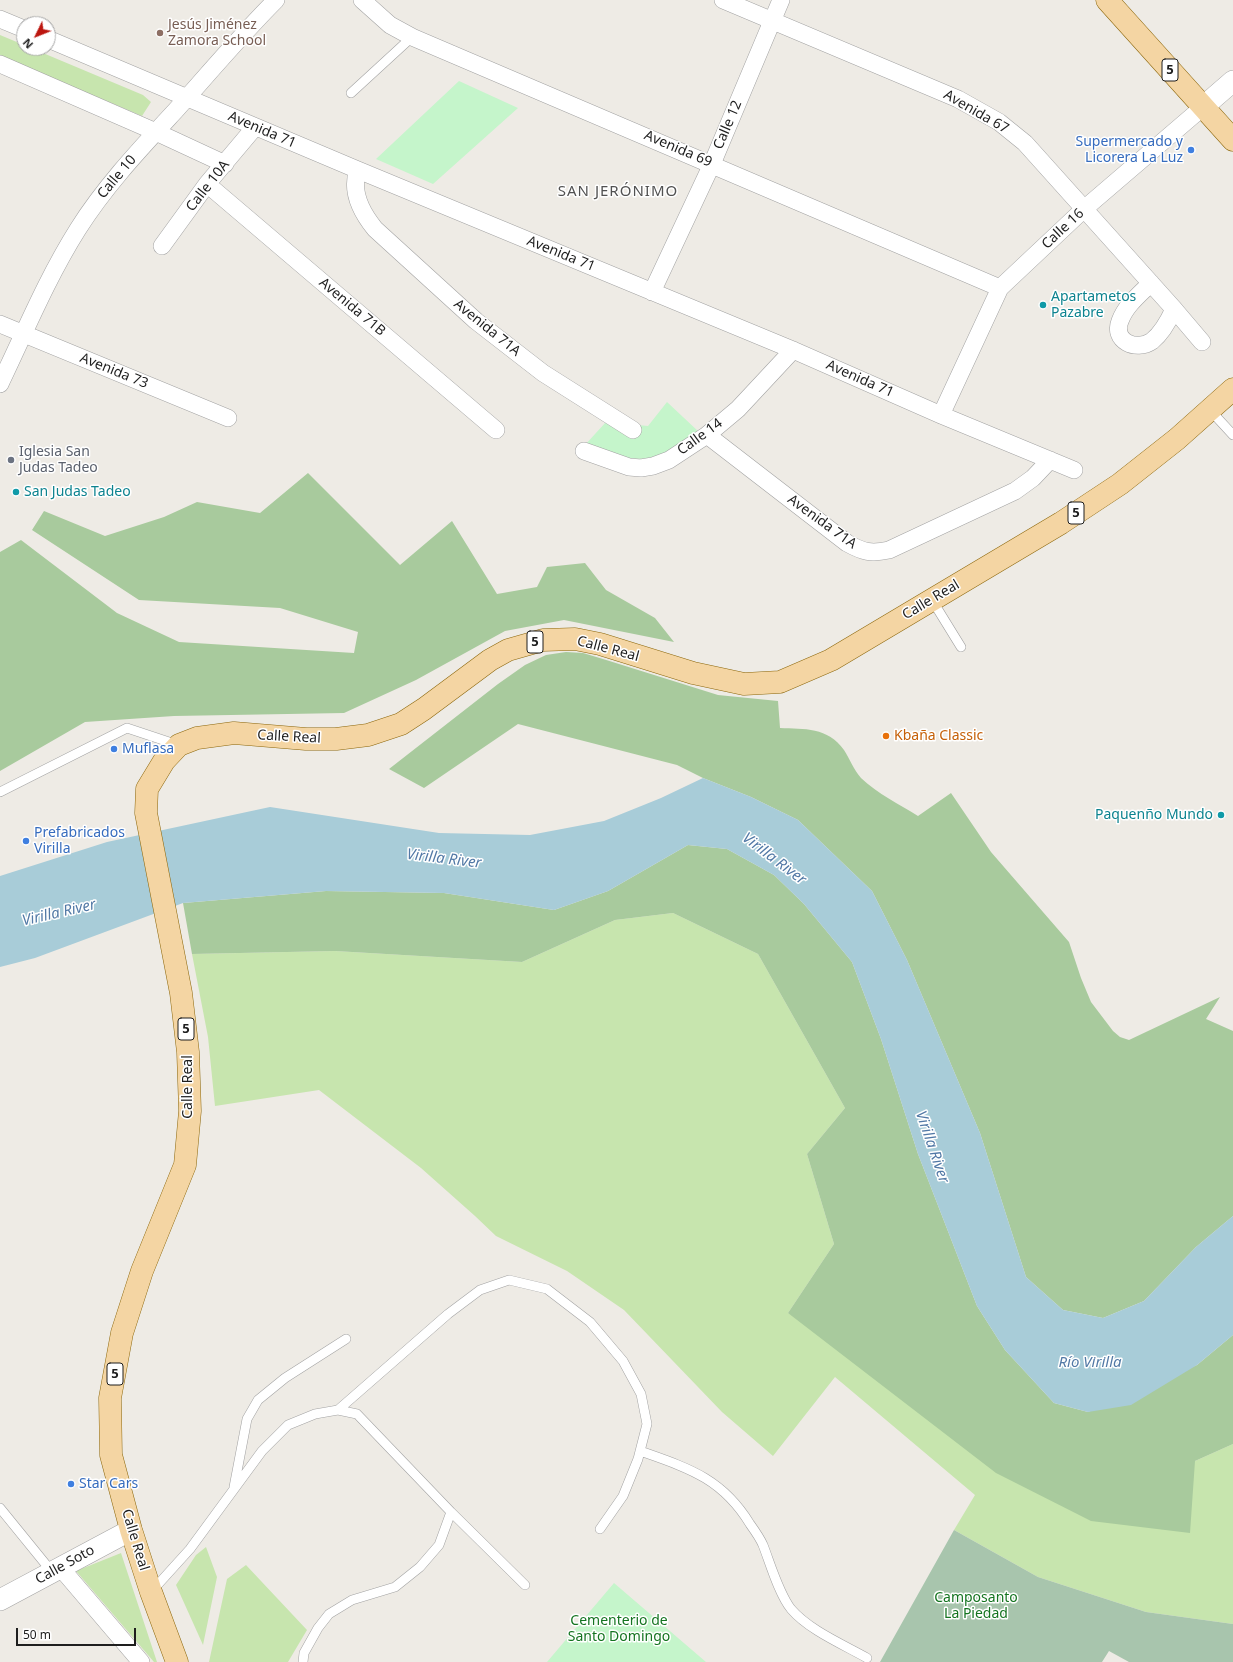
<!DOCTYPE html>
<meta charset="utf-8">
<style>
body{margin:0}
#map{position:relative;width:1233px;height:1662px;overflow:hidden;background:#eeebe5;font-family:"Noto Sans",sans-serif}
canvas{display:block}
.north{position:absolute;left:16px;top:16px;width:40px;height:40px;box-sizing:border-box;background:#fff;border:1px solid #a5a5a5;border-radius:50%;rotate:227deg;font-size:11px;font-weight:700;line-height:16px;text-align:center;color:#1e1e1e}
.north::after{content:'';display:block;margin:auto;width:14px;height:18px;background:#bc160f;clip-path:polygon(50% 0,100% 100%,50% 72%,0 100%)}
.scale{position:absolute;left:16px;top:1628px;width:120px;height:18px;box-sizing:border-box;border:2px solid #1e1e1e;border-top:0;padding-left:5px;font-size:12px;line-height:14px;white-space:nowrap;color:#1e1e1e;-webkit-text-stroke:3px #fff;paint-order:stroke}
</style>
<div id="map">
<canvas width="1233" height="1662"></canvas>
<div class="north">N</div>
<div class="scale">50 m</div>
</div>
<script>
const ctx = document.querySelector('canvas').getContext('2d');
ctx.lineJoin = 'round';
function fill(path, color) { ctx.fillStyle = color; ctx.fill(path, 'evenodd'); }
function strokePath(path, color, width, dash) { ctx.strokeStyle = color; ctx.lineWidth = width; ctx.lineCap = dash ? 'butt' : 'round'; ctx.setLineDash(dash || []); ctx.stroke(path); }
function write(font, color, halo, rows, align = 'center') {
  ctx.font = font + ' "Noto Sans",sans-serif'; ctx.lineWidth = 3; ctx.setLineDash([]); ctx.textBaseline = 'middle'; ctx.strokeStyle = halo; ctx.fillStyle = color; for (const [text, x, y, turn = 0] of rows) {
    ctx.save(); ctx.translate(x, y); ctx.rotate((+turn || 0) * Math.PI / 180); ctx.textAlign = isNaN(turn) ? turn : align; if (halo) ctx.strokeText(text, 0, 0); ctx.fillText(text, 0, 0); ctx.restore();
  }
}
fill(new Path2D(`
 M 0,35 L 24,45 L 24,48 L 31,48 L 143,95 L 151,102 L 142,116 L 0,56 Z
 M 673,913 L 758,954 L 845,1108 L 807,1154 L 834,1244 L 788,1313 L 1195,1461 L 1233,1444 L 1233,1624 L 1146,1612 L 1038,1577 L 954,1530 L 975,1495 L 835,1377 L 773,1456 L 722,1412 L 624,1310 L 567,1271 L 496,1236 L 475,1216 L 421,1168 L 319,1090 L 215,1106 L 208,1037 L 192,954 L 335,951 L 522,962 L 615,920 Z
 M 206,1547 L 217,1577 L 203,1645 L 176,1585 L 196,1555 Z
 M 121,1553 L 157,1662 L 154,1662 L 76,1571 Z
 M 246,1565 L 307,1630 L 288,1662 L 209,1662 L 227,1579 Z`), '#c7e5ae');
fill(new Path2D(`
 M 308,473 L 400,565 L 452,521 L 497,594 L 537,587 L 547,567 L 585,563 L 606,590 L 655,618 L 674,642 L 564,620 L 505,631 L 416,680 L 344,713 L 174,716 L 85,722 L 0,771 L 0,552 L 21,540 L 117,613 L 179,642 L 354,653 L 358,632 L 280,608 L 139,600 L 32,530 L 44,511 L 105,536 L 164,517 L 197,502 L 260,513 Z
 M 566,652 L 583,653 L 603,659 L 718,695 L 778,701 L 780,728 C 804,729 828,727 844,750 C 850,759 853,769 861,778 C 878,794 899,804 918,816 L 951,793 L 991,852 L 1069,942 L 1081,978 L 1091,1002 L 1113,1031 L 1120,1037 L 1129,1040 L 1220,997 L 1206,1019 L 1233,1031 L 1233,1216 L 1196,1247 L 1144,1301 L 1103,1318 L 1063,1310 L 1026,1277 L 980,1133 L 907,960 L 872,891 L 798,820 L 751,797 L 703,778 L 677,765 L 518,724 L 424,788 L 389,769 L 498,684 L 525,665 L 546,655 Z
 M 688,845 L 727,849 L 774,875 L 804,904 L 852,962 L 881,1039 L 918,1154 L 977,1306 L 1005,1350 L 1054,1403 L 1088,1412 L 1197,1365 L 1233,1335 L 1233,1444 L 1195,1461 L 1190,1533 L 1091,1521 L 996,1473 L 788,1313 L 834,1244 L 807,1154 L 845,1108 L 758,954 L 673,913 L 615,920 L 522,962 L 335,951 L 192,954 L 183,903 L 326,891 L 444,893 L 554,910 L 608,891 Z`), '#a8ca9d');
fill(new Path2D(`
 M 954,1530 L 1038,1577 L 1146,1612 L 1233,1624 L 1233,1662 L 1129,1662 L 1109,1651 L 1102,1662 L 880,1662 Z`), '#a8c5ad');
fill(new Path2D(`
 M 459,81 L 518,108 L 433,184 L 376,159 Z
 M 667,402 L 699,432 C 689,439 677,450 666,454 C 637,465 611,455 584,446 L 606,422 L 648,426 Z
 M 614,1583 L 706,1662 L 547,1662 Z`), '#c5f5cb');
fill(new Path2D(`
 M 703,778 L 751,797 L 798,820 L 872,891 L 907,960 L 980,1133 L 1026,1277 L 1063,1310 L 1103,1318 L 1144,1301 L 1196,1247 L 1233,1216 L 1233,1335 L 1197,1365 L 1131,1405 L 1088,1412 L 1054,1403 L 1005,1350 L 977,1306 L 918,1154 L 881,1039 L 852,962 L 804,904 L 774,875 L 727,849 L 688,845 L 608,891 L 554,910 L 444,893 L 326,891 L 183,903 L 35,958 L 0,967 L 0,876 L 107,842 L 270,807 L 439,833 L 530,835 L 604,821 L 661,798 Z`), '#a8ccd8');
const service = new Path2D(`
 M 351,93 L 412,37
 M 1210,410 L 1233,435
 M 932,600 L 961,647
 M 0,792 L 127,728 L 178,745
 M 338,1410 L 448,1314 L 480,1290 L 509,1280 L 547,1289 L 590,1322 L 623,1361 L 641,1394 L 647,1424 L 638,1459 L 623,1496 L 600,1529
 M 640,1451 C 688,1468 722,1478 750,1524 C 755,1531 760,1538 763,1545 C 770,1563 779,1594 791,1609 C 809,1630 842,1644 867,1658
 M 234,1487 L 247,1419 L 258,1400 L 285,1378 L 346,1339
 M 0,1508 L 52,1572
 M 451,1512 L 525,1585
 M 152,1591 L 190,1549 L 262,1451 L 288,1425 L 315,1414 L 338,1410 L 357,1414 L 451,1512 L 439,1545 L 420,1567 L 395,1587 L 352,1600 L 329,1614 L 318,1628 L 304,1653 L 303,1662`);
const minor = new Path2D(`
 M 362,0 L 390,25 L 412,37 L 1000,288
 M 723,0 L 958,99 L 999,122 L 1025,143 L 1174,309 L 1202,342
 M 0,19 L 24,29
 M 48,39 L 358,170 L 793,350 L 941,415 L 1074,470
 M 0,64 L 156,132 L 225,164
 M 358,170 C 350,192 362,213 375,229 L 476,321 L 543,373 L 633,430
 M 207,184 L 496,430
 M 162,246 L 207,184 L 255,127
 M 1151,283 C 1140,294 1126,305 1120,321 C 1112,341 1136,352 1152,341 C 1162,333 1169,320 1174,309
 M 652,292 L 712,164 L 781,0
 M 0,324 L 228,418
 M 0,384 C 25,332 47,278 78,229 C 105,186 141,148 176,110 C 209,73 241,35 276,0
 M 941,415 L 1000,288 L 1084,209 L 1203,107
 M 707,435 L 847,543 C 863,552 871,554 889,550 L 1015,491 L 1033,478 L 1050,460
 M 584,451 L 629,467 L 641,468 L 653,466 L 669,460 L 707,435 L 738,409 L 793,350
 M 60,1567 L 141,1662`);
const tertiary = new Path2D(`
 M 1203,107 L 1233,81
 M 0,1600 L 131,1530`);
const primary = new Path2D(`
 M 1107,0 L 1233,140
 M 177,1662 L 151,1592 L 131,1530 L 111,1455 L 110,1398 L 122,1333 L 142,1271 L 185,1165 L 190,1111 L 188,1052 L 181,993 L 146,813 L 147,789 L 164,761 L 179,745 L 197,738 L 234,733 L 306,739 L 336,739 L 368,735 L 401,724 L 424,709 L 490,660 L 508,650 L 543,640 L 575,639 L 600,644 L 693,673 L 744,684 L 780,682 L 831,660 L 1061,523 L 1120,484 L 1177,439 L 1233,389`);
strokePath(service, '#a2a2a2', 10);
strokePath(minor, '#a2a2a2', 18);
strokePath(tertiary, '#a2a2a2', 22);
strokePath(primary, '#8c670c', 23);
strokePath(service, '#fff', 9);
strokePath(minor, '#fff', 17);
strokePath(tertiary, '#fff', 21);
strokePath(primary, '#f4d5a3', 22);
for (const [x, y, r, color] of [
 [160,33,4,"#8d6e63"],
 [1191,150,4,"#3f7fe0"],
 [1043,305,4,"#0f9aa8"],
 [11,460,4,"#6b7280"],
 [16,492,4,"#0f9aa8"],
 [886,736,4,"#e8710a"],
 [114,749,4,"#3f7fe0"],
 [1221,815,4,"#0f9aa8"],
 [26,841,4,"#3f7fe0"],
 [71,1484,4,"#3f7fe0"]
]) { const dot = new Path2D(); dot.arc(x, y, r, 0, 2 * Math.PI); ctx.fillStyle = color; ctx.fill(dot); strokePath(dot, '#fff', 1.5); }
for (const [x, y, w] of [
 [1170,70,16],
 [1076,513,16],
 [535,642,16],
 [186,1029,16],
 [115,1374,16]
]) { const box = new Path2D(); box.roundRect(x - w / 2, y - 11, w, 22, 3); ctx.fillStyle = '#fff'; ctx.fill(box); strokePath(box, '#1e1e1e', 1); }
write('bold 13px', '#1e1e1e', null, [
 ["5",1170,70],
 ["5",1076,513],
 ["5",535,642],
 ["5",186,1029],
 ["5",115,1374]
]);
write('14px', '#785e54', '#fff', [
 ["Jesús Jiménez",168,25],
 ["Zamora School",168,41]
], 'left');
write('14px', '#1e1e1e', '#fff', [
 ["Avenida 67",976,112,30],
 ["Calle 12",728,125,-67],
 ["Avenida 71",262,130,23],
 ["Avenida 69",678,149,23],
 ["Calle 10",117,177,-50],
 ["Calle 10A",208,186,-52],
 ["Calle 16",1063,229,-43],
 ["Avenida 71",561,254,22],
 ["Avenida 71B",352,307,40],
 ["Avenida 71A",487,328,39],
 ["Avenida 73",114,371,22],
 ["Avenida 71",860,379,24],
 ["Calle 14",700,437,-36],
 ["Avenida 71A",822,522,36],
 ["Calle Real",931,600,-31],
 ["Calle Real",608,649,15],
 ["Calle Real",289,737,3],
 ["Calle Real",188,1087,-90],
 ["Calle Real",135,1540,73],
 ["Calle Soto",65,1565,-29]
]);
write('14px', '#366cbe', '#fff', [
 ["Supermercado y",1183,142,"right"],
 ["Licorera La Luz",1183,158,"right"],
 ["Muflasa",122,749],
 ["Prefabricados",34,833],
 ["Virilla",34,849],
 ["Star Cars",79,1484]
], 'left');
write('14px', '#0d838f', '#fff', [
 ["Apartametos",1051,297],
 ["Pazabre",1051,313],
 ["San Judas Tadeo",24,492],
 ["Paquenño Mundo",1213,815,"right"]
], 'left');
write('14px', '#5b616d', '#fff', [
 ["Iglesia San",19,452],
 ["Judas Tadeo",19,468]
], 'left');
write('14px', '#c56008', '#fff', [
 ["Kbaña Classic",894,736]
], 'left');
write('14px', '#147420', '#fff', [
 ["Camposanto",976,1598],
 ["La Piedad",976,1614],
 ["Cementerio de",619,1621],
 ["Santo Domingo",619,1637]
]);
ctx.letterSpacing = '1px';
write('15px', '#515151', '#fff', [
 ["SAN JERÓNIMO",618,192]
]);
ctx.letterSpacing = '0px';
write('italic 15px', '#5279a6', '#fff', [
 ["Virilla River",444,859,7],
 ["Virilla River",774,859,37],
 ["Virilla River",59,913,-13],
 ["Virilla River",932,1147,71],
 ["Río Virilla",1090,1363]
]);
</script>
